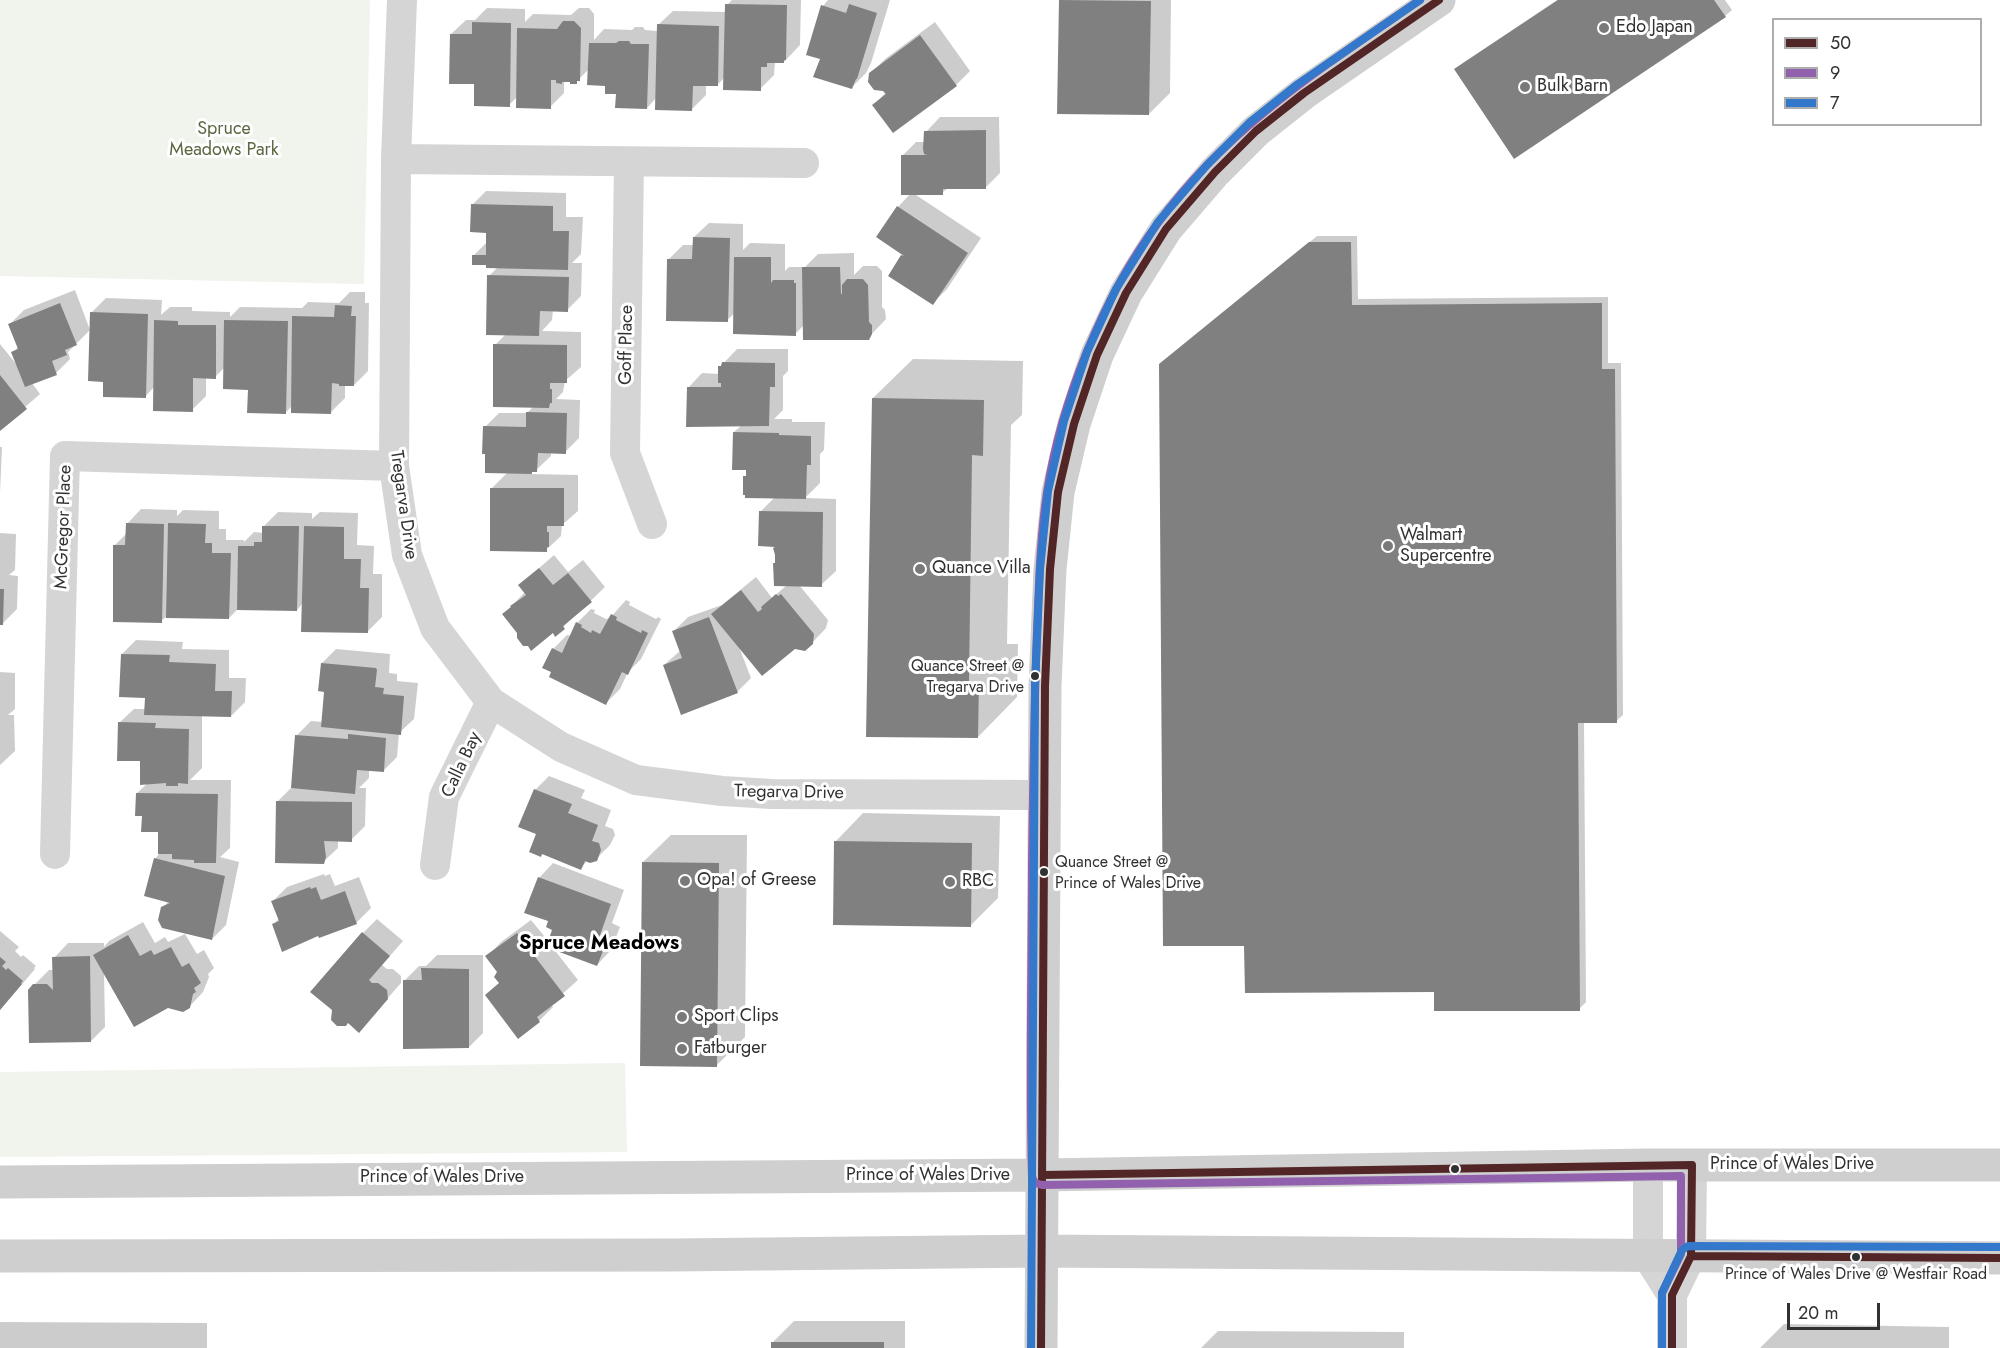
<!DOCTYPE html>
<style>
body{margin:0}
#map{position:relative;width:2000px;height:1348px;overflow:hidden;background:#fff;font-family:Jost,sans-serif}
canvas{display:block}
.legend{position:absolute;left:1772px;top:18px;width:210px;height:108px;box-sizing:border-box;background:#fff;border:2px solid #adadad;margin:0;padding:8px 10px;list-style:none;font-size:18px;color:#313131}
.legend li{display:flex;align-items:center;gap:12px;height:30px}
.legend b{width:30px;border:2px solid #adadad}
.scale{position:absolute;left:1787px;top:1303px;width:93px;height:27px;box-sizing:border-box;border:3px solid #313131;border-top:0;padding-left:8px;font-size:18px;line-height:21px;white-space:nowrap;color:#313131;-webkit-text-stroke:4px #fff;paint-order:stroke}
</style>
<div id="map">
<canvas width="2000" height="1348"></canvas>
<ul class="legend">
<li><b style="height:8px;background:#522626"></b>50</li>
<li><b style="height:8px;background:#9161ad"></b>9</li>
<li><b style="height:8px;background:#3478cb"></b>7</li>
</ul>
<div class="scale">20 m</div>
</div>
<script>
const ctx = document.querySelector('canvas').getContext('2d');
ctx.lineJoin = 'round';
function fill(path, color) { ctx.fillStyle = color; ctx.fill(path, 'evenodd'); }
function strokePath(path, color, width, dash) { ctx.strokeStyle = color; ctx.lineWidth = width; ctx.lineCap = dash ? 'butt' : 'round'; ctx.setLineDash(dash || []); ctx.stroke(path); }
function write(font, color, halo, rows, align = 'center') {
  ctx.font = font + ' Jost,sans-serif'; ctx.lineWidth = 6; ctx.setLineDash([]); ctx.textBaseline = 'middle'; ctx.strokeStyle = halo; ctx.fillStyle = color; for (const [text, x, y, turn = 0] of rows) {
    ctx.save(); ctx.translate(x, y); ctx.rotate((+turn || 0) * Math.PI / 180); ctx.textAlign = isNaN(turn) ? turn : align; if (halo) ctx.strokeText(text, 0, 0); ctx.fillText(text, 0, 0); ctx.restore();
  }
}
fill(new Path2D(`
 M 0,0 L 370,0 L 364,284 L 0,276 Z
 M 625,1063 L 627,1152 L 0,1157 L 0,1072 Z`), '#f1f3ed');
fill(new Path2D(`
 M 732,0 L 801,0 L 800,45 L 784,62 L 775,62 L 774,75 L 760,89 L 725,77 L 718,84 L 706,84 L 706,95 L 692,109 L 657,97 L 647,108 L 617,93 L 589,69 L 576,82 L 564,81 L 564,93 L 550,107 L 517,97 L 509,105 L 475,83 L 451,34 L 466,20 L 475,20 L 487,8 L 525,9 L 525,22 L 533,14 L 571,15 L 579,8 L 589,8 L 594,14 L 594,40 L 604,29 L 632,30 L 635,27 L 643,27 L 645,30 L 658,31 L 658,25 L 673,11 L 727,12 L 727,5 Z
 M 828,0 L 890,0 L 871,63 L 866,73 L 852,87 L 823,6 Z
 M 1061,0 L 1171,0 L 1170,93 L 1149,114 Z
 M 1557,0 L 1725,0 L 1732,10 L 1725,16 L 1456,69 L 1463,63 Z
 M 935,22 L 970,71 L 956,85 L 893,131 L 874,105 L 886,92 L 870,74 L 885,59 Z
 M 940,117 L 999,117 L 1000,173 L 986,187 L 948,188 L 942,193 L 913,193 L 981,238 L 947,289 L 933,303 L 903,256 L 905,254 L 898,207 L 911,193 L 902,156 L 916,142 L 926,142 L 926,132 Z
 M 486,191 L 566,193 L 566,217 L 583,217 L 581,254 L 572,263 L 582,263 L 581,296 L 567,310 L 553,310 L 552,320 L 542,331 L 581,332 L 581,367 L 565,381 L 563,392 L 556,399 L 580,400 L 579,438 L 565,452 L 551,452 L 551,456 L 536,470 L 533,470 L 529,474 L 578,475 L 578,511 L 562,525 L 561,536 L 546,550 L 492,488 L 508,472 L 485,427 L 499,413 L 527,413 L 534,406 L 495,345 L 506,334 L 489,276 L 498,267 L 487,264 L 474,255 L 487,242 L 488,231 L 472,205 Z
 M 709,223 L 743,224 L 743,250 L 750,243 L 785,244 L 785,271 L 789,267 L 805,267 L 818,254 L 854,253 L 854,275 L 863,266 L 877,266 L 882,271 L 882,307 L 885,310 L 886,319 L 868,338 L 804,325 L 795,334 L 735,313 L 727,320 L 669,259 L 683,245 L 694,245 L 694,237 Z
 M 1317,236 L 1357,236 L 1358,299 L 1608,297 L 1608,363 L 1621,363 L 1623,715 L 1616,721 L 1584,722 L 1586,1002 L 1579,1009 L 1435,990 L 1245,944 L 1168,358 Z
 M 75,290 L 90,330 L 68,352 L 70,359 L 56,373 L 32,383 L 40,394 L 0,429 L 0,344 L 17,365 L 13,352 L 19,346 L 10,324 L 24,310 Z
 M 350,292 L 365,292 L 365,303 L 369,303 L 368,371 L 354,385 L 345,385 L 345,398 L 331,412 L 292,406 L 286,412 L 249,388 L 225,367 L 215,377 L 206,377 L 206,396 L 192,410 L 154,387 L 145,397 L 104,381 L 92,312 L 106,298 L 162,300 L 161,315 L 170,307 L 192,307 L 192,311 L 230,312 L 230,317 L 240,307 L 302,308 L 308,302 L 339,303 Z
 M 737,349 L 788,349 L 788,371 L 783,376 L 783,410 L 774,419 L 792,419 L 792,422 L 825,422 L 824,450 L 820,454 L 820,483 L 805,498 L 836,499 L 836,571 L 821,585 L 799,585 L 828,620 L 826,628 L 812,643 L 739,647 L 751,678 L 737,692 L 664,665 L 681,650 L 674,631 L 688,617 L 722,605 L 756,577 L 772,598 L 787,585 L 776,562 L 779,545 L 760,512 L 775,497 L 745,477 L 748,473 L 734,432 L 742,425 L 688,388 L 702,373 L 720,374 L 720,367 Z
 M 913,359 L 1023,361 L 1022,415 L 1011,425 L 1007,644 L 1018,644 L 1017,697 L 978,737 L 873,398 Z
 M 0,447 L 2,447 L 0,493 Z
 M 141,509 L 177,510 L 177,516 L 183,510 L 219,511 L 219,529 L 226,529 L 226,540 L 244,540 L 244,542 L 254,532 L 264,533 L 264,526 L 278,512 L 312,513 L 312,519 L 320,512 L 358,513 L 357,545 L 374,546 L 373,574 L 382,574 L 382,617 L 367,632 L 303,603 L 297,610 L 238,609 L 229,618 L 166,617 L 161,621 L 115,545 L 127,533 L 127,524 Z
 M 0,533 L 16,534 L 15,570 L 9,575 L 18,576 L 17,609 L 3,623 L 0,623 Z
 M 554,555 L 568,572 L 583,560 L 605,587 L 555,635 L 553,631 L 519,633 L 504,614 L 525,592 L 520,585 Z
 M 626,600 L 630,602 L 629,605 L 656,619 L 658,617 L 661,619 L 641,659 L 628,672 L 620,689 L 606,703 L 553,649 L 567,635 L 571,636 L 577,623 L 591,609 L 595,610 L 594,613 L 606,619 L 610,618 Z
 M 136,640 L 183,642 L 182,649 L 229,650 L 229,678 L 246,678 L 245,702 L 231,716 L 202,715 L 202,768 L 190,780 L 231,780 L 230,848 L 220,857 L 239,862 L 226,925 L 212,939 L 162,908 L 169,901 L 155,859 L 159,854 L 160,831 L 143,814 L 137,793 L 148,783 L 141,760 L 119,723 L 134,709 L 146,709 L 146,696 L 122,654 Z
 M 336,649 L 390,654 L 389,673 L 397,674 L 397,681 L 418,683 L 414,719 L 399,733 L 397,757 L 383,771 L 369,769 L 369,778 L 359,788 L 366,788 L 365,826 L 351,840 L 338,840 L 338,848 L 323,862 L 278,801 L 292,787 L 297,735 L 311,721 L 323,722 L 326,690 L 322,663 Z
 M 0,672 L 15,673 L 15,709 L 8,715 L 14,715 L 15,751 L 0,765 Z
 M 549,776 L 585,790 L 581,798 L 611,810 L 605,826 L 613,829 L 615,835 L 610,845 L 596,859 L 588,860 L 581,868 L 538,834 L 535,790 Z
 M 863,813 L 1000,816 L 998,898 L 970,926 L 836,841 Z
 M 671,835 L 747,835 L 745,1037 L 717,1065 L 643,862 Z
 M 553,863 L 624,890 L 612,923 L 620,927 L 611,950 L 597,965 L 553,948 L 578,980 L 551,1004 L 553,1007 L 539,1021 L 500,982 L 499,972 L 487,957 L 501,942 L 531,920 L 549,942 L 554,929 L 550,920 L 539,878 Z
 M 324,874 L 325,876 L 330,874 L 335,886 L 359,877 L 371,908 L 356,923 L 274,924 L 279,918 L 273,901 L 287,887 Z
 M 377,919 L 403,941 L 382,965 L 387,969 L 393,969 L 401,976 L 401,983 L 359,1031 L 333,1010 L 363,933 Z
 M 143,922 L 155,943 L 165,937 L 168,942 L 185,934 L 197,954 L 204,950 L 214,968 L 208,974 L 209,977 L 203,992 L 189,1007 L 104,971 L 105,1027 L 91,1041 L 34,985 L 49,970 L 54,970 L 54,958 L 68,943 L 104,943 L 104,947 L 109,941 Z
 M 0,931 L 19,947 L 15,951 L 21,957 L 23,955 L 36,966 L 34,968 L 35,969 L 0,1010 Z
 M 437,955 L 483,955 L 483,1033 L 469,1047 L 405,980 L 419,966 L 426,966 Z
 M 794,1321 L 905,1321 L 905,1348 L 773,1348 L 773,1342 Z
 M 0,1322 L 207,1323 L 207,1348 L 0,1348 Z
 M 1784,1324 L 1949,1327 L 1949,1348 L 1760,1348 Z
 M 1218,1331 L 1404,1332 L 1404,1348 L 1201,1348 Z`), '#0003');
fill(new Path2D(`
 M 1059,0 L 1151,1 L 1149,115 L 1057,114 Z
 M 1558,0 L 1714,0 L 1726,17 L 1514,159 L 1454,69 Z
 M 725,4 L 787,5 L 786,60 L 784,60 L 784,63 L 767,63 L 767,67 L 761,67 L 761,91 L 723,90 Z
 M 849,4 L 877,13 L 857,79 L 856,79 L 852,89 L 813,77 L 820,59 L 806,55 L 821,5 L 846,13 Z
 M 563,21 L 574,21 L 581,28 L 580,81 L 577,81 L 577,84 L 570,84 L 570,82 L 562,82 L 562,84 L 556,83 L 556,80 L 551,80 L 551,109 L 516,108 L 517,28 L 557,29 Z
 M 472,22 L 511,23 L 510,107 L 474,106 L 474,84 L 449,84 L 450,34 L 472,34 Z
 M 657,24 L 719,26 L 718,86 L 693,86 L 692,111 L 655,110 Z
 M 920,35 L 957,86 L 893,133 L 872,105 L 886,94 L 883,91 L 874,90 L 868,82 L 869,73 Z
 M 619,41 L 629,41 L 631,44 L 649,44 L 647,109 L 615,108 L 616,94 L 605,94 L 605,86 L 587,85 L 589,43 L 616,43 Z
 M 986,130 L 986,189 L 943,189 L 943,195 L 901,195 L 901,155 L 927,155 L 924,154 L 923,149 L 924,131 Z
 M 471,204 L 553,206 L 553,231 L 569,231 L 568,270 L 486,268 L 486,265 L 472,265 L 472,255 L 486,255 L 486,233 L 470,232 Z
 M 897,206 L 968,253 L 933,305 L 888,276 L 901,255 L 904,256 L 876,237 Z
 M 693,237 L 730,238 L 728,322 L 666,321 L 667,259 L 692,259 Z
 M 1309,242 L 1351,242 L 1352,305 L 1602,303 L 1602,369 L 1615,369 L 1617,723 L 1578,723 L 1580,1011 L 1434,1011 L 1434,992 L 1245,993 L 1244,946 L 1163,946 L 1159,364 Z
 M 734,257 L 771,257 L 771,283 L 773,280 L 794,280 L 794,283 L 796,283 L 796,336 L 733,334 Z
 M 802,267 L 840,267 L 841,294 L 842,294 L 842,285 L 847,279 L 863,279 L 868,285 L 869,322 L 872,325 L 872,334 L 869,340 L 803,340 Z
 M 487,275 L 569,277 L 568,312 L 540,311 L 539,336 L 486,335 Z
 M 60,303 L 77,345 L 65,350 L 67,355 L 52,361 L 57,375 L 25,387 L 11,352 L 18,349 L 8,324 Z
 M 335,305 L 352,306 L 351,316 L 356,316 L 354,386 L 339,386 L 339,384 L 332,383 L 331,414 L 291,413 L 292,316 L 334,317 Z
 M 90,312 L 148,314 L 146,398 L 103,397 L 103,382 L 88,381 Z
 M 154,320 L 178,321 L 178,325 L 216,325 L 216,379 L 193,378 L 193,412 L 153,411 Z
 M 224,320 L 288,321 L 286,414 L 247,413 L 248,390 L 223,389 Z
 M 493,344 L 567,345 L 567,383 L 550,383 L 550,389 L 552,389 L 552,403 L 550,403 L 549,408 L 493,407 Z
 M 722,362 L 775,363 L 775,387 L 770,387 L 769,426 L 686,427 L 687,387 L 721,387 L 721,383 L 718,383 L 718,366 L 721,366 Z
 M 0,375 L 27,409 L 0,431 Z
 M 872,398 L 984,400 L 983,456 L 972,455 L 969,682 L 979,682 L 978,738 L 866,737 Z
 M 526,412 L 567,413 L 566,454 L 538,453 L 537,472 L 532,472 L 532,474 L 485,473 L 485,454 L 482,454 L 483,426 L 526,427 Z
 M 733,432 L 779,433 L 779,435 L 811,436 L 811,465 L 807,465 L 806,499 L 745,498 L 745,495 L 743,495 L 743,476 L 746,476 L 746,470 L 732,470 Z
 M 490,488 L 564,488 L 564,526 L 547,526 L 547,532 L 549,532 L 549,547 L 547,547 L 547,552 L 490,551 Z
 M 759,511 L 823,512 L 822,587 L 774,586 L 773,563 L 775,563 L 775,555 L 773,548 L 775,547 L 758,546 Z
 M 126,523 L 164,524 L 162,623 L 113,622 L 113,545 L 125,545 Z
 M 168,523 L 206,524 L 205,543 L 212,543 L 212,553 L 231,553 L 229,619 L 166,618 Z
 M 262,526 L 299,526 L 297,611 L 237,610 L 238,546 L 254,546 L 254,542 L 262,542 Z
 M 304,526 L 344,527 L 344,559 L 361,559 L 360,588 L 369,588 L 368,633 L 301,632 Z
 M 539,568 L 553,585 L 568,573 L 592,602 L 563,626 L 565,629 L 555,637 L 553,633 L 531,651 L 528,646 L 523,646 L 517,638 L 517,633 L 502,614 L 511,607 L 510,606 L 526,595 L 518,585 Z
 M 0,589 L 4,589 L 3,625 L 0,625 Z
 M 741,590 L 758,612 L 762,609 L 761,607 L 776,594 L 778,596 L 781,594 L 814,634 L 813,644 L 805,651 L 795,649 L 762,676 L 711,614 Z
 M 611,614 L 617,617 L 616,620 L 641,633 L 642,630 L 648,633 L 628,675 L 622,672 L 606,705 L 549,677 L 551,672 L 542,668 L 552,648 L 562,653 L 576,622 L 582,625 L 581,627 L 591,633 L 592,630 L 600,634 Z
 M 709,617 L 738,693 L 681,715 L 663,665 L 682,658 L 672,631 Z
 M 121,654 L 170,655 L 169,662 L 216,664 L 215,691 L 232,691 L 231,717 L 144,715 L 145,698 L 119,697 Z
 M 321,663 L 376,668 L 377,670 L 375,687 L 384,688 L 383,694 L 404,696 L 401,735 L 321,727 L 324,692 L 318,691 Z
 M 118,722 L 156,723 L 155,728 L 189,729 L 188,784 L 178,783 L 178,786 L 166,786 L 166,783 L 140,785 L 140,761 L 117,761 Z
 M 348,734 L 386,738 L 384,772 L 357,770 L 355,794 L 291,788 L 295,735 L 348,739 Z
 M 534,789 L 572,804 L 568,813 L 598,825 L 592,841 L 599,843 L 601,850 L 597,861 L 590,863 L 585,861 L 581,870 L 542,854 L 541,857 L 529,852 L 536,834 L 518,827 Z
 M 136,793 L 218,794 L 216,863 L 194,863 L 194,860 L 172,859 L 172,854 L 158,854 L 158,832 L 141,832 L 142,816 L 135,816 Z
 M 276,801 L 352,802 L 352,842 L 324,841 L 326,857 L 324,864 L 275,863 Z
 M 834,841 L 972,843 L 971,927 L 833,925 Z
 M 154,858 L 225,876 L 212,940 L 162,928 L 158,920 L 161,907 L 170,903 L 144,896 Z
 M 642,862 L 719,863 L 717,1067 L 640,1066 Z
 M 538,877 L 611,904 L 599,938 L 607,941 L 597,966 L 546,947 L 552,930 L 546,927 L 548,921 L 524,913 Z
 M 310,887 L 311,889 L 316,887 L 321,900 L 345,891 L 357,924 L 319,938 L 318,936 L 282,952 L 272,924 L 279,921 L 271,901 Z
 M 362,932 L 390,956 L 369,980 L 372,983 L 378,983 L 387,990 L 388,999 L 359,1033 L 348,1023 L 346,1026 L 337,1026 L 331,1020 L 332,1010 L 310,992 Z
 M 517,933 L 565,996 L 537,1017 L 540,1022 L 518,1039 L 485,995 L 499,983 L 494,977 L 497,972 L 485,956 Z
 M 128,935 L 140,956 L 151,950 L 154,955 L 171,947 L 182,967 L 189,963 L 201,983 L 194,988 L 196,992 L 193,994 L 190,1008 L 183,1012 L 168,1008 L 134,1027 L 93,955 Z
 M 90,956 L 91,1042 L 29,1043 L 28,990 L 33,984 L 47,984 L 53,990 L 52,957 Z
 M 0,957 L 6,962 L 2,966 L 6,970 L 8,968 L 23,981 L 21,983 L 22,984 L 0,1010 Z
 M 421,968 L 469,969 L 469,1048 L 403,1049 L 403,980 L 422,980 Z
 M 771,1342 L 884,1342 L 884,1348 L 771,1348 Z`), '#808080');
strokePath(new Path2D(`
 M 402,0 L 396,159 L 394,466 L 407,555 L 435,628 L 491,702 L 561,747 L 636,780 L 722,791 L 772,794 L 1043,795
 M 396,159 L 804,163
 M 629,162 L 625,453 L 652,524
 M 55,854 L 65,456 L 394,466
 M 435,865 L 444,797 L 491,702
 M 1648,1165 L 1648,1257 L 1672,1295
 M 1672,1348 L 1672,1295 L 1691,1256 L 1692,1165`), '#d5d5d5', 30);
strokePath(new Path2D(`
 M 0,1182 L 1042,1175 L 1648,1165 L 2000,1165
 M 0,1256 L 674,1255 L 1041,1251 L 2000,1258
 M 1041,1348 L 1045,686 L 1050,569 L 1058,492 L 1074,424 L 1097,355 L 1126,293 L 1166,229 L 1215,172 L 1256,131 L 1304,93 L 1439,0`), '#cfcfcf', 33);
strokePath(new Path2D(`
 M 1042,1175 L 1692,1165 L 1691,1256 L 1672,1295 L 1672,1348
 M 1691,1256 L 2000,1258
 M 1041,1348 L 1045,686 L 1050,569 L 1058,492 L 1074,424 L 1097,355 L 1126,293 L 1166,229 L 1215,172 L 1256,131 L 1304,93 L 1439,0`), '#522626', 8);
strokePath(new Path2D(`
 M 1420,0 C 1323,67 1229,126 1158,223 C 1103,296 1061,402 1047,492 C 1040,538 1039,585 1037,631 C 1034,709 1033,786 1032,864 C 1032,968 1029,1073 1032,1177 L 1035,1183 L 1042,1185 L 1681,1176 L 1681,1254 L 1662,1293 L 1662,1348`), '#9161ad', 8);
strokePath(new Path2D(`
 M 1031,1348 L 1035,686 L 1040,569 L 1048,491 L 1064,421 L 1087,352 L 1116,289 L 1158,222 L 1207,165 L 1249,123 L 1298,84 L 1420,0
 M 1662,1348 L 1662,1293 L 1682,1250 L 1688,1246 L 2000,1247`), '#3478cb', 8);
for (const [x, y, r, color] of [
 [1604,28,6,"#797979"],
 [1525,87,6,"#797979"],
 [1388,546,6,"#797979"],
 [920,569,6,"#797979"],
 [1035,676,5,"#313131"],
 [1044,872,5,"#313131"],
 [685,881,6,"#797979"],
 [950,882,6,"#797979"],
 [682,1017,6,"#797979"],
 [682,1049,6,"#797979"],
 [1455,1169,5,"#313131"],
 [1856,1257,5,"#313131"]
]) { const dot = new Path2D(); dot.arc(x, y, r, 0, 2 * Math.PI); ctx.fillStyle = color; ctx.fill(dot); strokePath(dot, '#fff', 2); }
write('16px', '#313131', '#fff', [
 ["Quance Street @",1024,667],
 ["Tregarva Drive",1024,688],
 ["Quance Street @",1055,863,"left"],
 ["Prince of Wales Drive",1055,884,"left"],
 ["Prince of Wales Drive @ Westfair Road",1856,1275,"center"]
], 'right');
write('18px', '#313131', '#fff', [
 ["Edo Japan",1616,28],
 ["Bulk Barn",1537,87],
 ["Walmart",1400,536],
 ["Supercentre",1400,557],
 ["Quance Villa",932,569],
 ["Opa! of Greese",697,881],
 ["RBC",962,882],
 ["Sport Clips",694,1017],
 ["Fatburger",694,1049]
], 'left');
write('18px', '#5a6842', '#fff', [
 ["Spruce",224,130],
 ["Meadows Park",224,151]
]);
write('18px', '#313131', '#fff', [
 ["Goff Place",627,345,-89],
 ["Tregarva Drive",403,505,82],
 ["McGregor Place",64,527,-88],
 ["Calla Bay",462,765,-65],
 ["Tregarva Drive",789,793,1],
 ["Prince of Wales Drive",1792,1165],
 ["Prince of Wales Drive",928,1176],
 ["Prince of Wales Drive",442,1178]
]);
write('bold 20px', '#000', '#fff', [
 ["Spruce Meadows",599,944]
]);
</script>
